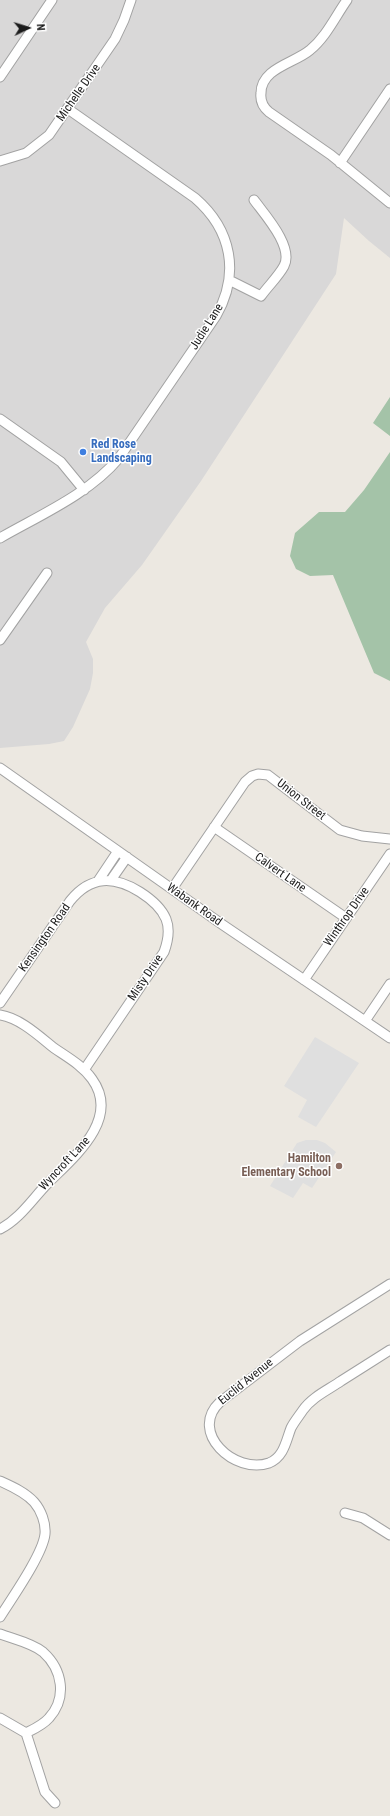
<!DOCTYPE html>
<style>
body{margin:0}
#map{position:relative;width:390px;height:1816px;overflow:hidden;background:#ece8e1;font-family:"Roboto Condensed",sans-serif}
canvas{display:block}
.north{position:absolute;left:8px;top:8px;width:40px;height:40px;-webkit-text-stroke:3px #fff;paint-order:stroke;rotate:86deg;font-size:11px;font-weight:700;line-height:16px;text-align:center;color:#1b1b1b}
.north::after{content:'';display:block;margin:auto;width:14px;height:18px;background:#1b1b1b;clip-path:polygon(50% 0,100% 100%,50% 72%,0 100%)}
</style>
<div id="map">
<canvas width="390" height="1816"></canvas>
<div class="north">N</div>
</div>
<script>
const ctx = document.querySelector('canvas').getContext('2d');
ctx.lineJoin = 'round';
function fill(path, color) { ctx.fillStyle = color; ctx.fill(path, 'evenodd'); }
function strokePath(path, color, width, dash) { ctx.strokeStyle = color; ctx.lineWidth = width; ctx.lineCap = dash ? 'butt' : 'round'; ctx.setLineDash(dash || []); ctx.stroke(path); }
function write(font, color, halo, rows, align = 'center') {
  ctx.font = font + ' "Roboto Condensed",sans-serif'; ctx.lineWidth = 3; ctx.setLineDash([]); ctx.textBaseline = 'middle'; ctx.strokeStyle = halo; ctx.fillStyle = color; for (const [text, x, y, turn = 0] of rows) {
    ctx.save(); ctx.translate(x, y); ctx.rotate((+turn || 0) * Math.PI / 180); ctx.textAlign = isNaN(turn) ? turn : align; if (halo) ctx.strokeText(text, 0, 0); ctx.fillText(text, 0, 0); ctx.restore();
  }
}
fill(new Path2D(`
 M 0,0 L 390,0 L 390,258 L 369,241 L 344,218 L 336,274 L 201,481 L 142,565 L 105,608 L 86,642 L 93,659 L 93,673 L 90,689 L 73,727 L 64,741 L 49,744 L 0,748 Z`), '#d9d8d8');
fill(new Path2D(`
 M 390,397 L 390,436 L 373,423 Z
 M 390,452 L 390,681 L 374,673 L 333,575 L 310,576 L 296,569 L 290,556 L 295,533 L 319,512 L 345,512 L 364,490 Z`), '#a4c3a8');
fill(new Path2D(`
 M 315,1037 L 359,1063 L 316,1127 L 298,1117 L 307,1100 L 284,1086 Z
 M 306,1140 L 317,1140 L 325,1143 L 336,1152 L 312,1188 L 303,1183 L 293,1198 L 270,1186 L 297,1143 Z`), '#dfdfdf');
const minor = new Path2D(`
 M 347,0 C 335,17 326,37 310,50 C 295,63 261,68 261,93 C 260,101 263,107 269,112 L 331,155 L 390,203
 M 0,77 L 52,0
 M 0,161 L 26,153 L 49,135 L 115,39 L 124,20 L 131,0
 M 340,163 L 390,89
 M 229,280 L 261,296 C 268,286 278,277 284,266 C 294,247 265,215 254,200
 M 0,419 L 61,462 L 84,490
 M 0,538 C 40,515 89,494 119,458 L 216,316 C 240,274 232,230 195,198 L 68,109
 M 0,640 L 47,573
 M 0,768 L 223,925 L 390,1038
 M 214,827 L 346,918
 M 111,880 L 127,857
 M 98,881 L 118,851
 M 172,889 L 245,782 L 252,776 L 258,774 L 268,775 L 340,830 L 362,836 L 390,839
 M 304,980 L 390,854
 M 0,1003 L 70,901 C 91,875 114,876 140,892 C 151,899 161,907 166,919 C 170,929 168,941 164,952 L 84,1070
 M 0,1015 C 20,1018 39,1036 54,1048 C 67,1057 82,1065 92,1079 C 121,1119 74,1157 48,1183 C 33,1198 20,1219 0,1229
 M 365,1021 L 390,984
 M 390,1284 L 300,1341 L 220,1402 C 188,1432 235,1475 269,1463 C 284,1457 286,1441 291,1428 C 294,1422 299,1416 303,1410 C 312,1397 328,1390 341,1381 C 357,1371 374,1360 390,1350
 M 0,1481 C 11,1486 25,1492 34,1502 C 41,1510 46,1523 45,1534 C 43,1554 12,1598 0,1617
 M 345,1513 L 363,1518 L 390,1535
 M 0,1634 C 13,1639 32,1643 43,1652 C 63,1670 67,1698 49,1718 C 43,1725 34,1729 26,1733
 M 0,1718 L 26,1733 L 45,1792 L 55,1803`);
strokePath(minor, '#a2a2a2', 11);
strokePath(minor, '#fff', 9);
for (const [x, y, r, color] of [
 [83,452,4,"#3f7fe0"],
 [339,1166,4,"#8d6e63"]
]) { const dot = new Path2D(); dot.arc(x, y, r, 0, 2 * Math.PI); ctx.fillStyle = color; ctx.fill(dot); strokePath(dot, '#fff', 1.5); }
write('12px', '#1b1b1b', '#fff', [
 ["Michelle Drive",79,93,-55],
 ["Judie Lane",207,327,-58],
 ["Union Street",301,800,38],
 ["Calvert Lane",280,873,35],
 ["Wabank Road",194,905,35],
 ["Winthrop Drive",347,917,-55],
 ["Kensington Road",45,938,-55],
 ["Misty Drive",146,978,-56],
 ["Wyncroft Lane",65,1164,-47],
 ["Euclid Avenue",246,1382,-39]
]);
write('bold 12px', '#366cbe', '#fff', [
 ["Red Rose",91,445],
 ["Landscaping",91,459]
], 'left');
write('bold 12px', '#785e54', '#fff', [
 ["Hamilton",331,1159],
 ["Elementary School",331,1173]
], 'right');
</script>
